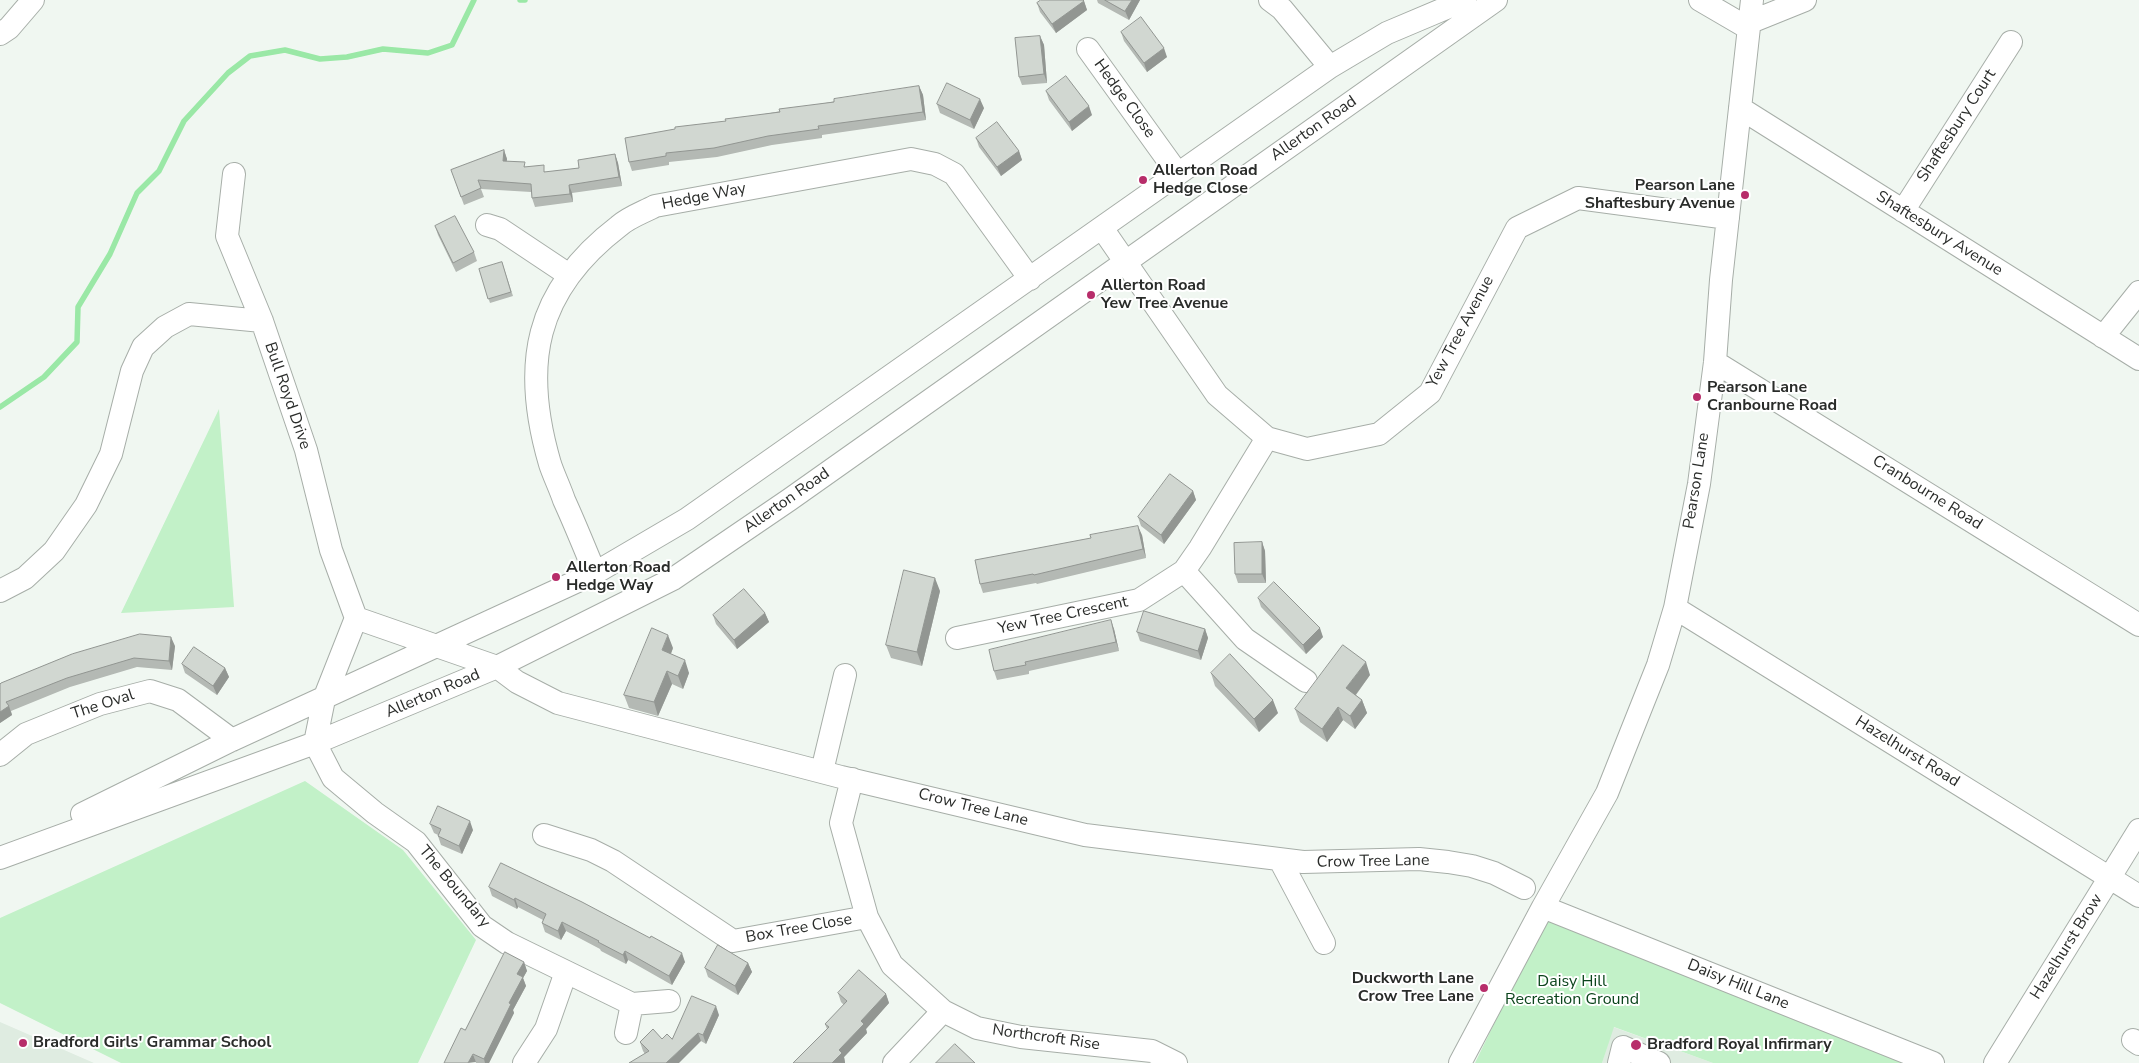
<!DOCTYPE html>
<style>
body{margin:0}
canvas{display:block;background:#f0f7f1}
</style>
<canvas width="2139" height="1063"></canvas>
<script>
const ctx = document.querySelector('canvas').getContext('2d');
ctx.lineJoin = 'round';
function fill(path, color) { ctx.fillStyle = color; ctx.fill(path, 'evenodd'); }
function strokePath(path, color, width, dash) { ctx.strokeStyle = color; ctx.lineWidth = width; ctx.lineCap = dash ? 'butt' : 'round'; ctx.setLineDash(dash || []); ctx.stroke(path); }
function write(font, color, halo, rows, align = 'center') {
  ctx.font = font + ' "Nunito Sans",sans-serif'; ctx.lineWidth = 4; ctx.setLineDash([]); ctx.textBaseline = 'middle'; ctx.strokeStyle = halo; ctx.fillStyle = color; for (const [text, x, y, turn = 0] of rows) {
    ctx.save(); ctx.translate(x, y); ctx.rotate((+turn || 0) * Math.PI / 180); ctx.textAlign = isNaN(turn) ? turn : align; if (halo) ctx.strokeText(text, 0, 0); ctx.fillText(text, 0, 0); ctx.restore();
  }
}
fill(new Path2D(`
 M 0,1022 L 94,1063 L 0,1063 Z
 M 1613,1027 L 1713,1063 L 1602,1063 Z`), '#dfece1');
fill(new Path2D(`
 M 219,409 L 234,607 L 121,613 Z
 M 305,781 L 403,850 L 476,940 L 418,1063 L 121,1063 L 0,1003 L 0,918 Z
 M 1546,917 L 1906,1063 L 1713,1063 L 1614,1027 L 1602,1063 L 1475,1063 Z`), '#c2f1c8');
strokePath(new Path2D(`
 M 520,0 L 525,0
 M 0,407 L 44,377 L 77,342 L 78,307 L 110,254 L 137,193 L 159,171 L 184,121 L 228,73 L 250,56 L 285,50 L 320,59 L 347,57 L 383,49 L 428,53 L 452,45 L 474,0`), '#9ae8a6', 5.5);
const minor = new Path2D(`
 M 1270,0 L 1282,9 L 1330,67
 M 1700,0 L 1748,28
 M 1748,23 L 1805,0
 M 0,34 L 9,28 L 33,0
 M 1088,49 L 1178,174
 M 1740,108 L 2139,359
 M 234,174 L 227,236 L 262,321 L 306,450 L 331,550 L 356,618 L 324,699 L 315,743 L 333,778 L 375,813 L 416,842 L 482,926 L 507,943 L 632,1004 L 669,1001
 M 1903,211 L 2011,42
 M 487,225 L 500,229 L 569,275
 M 1102,228 L 1217,395 L 1267,438 L 1307,449 L 1379,434 L 1430,393 L 1517,228 L 1578,198 L 1728,218
 M 2103,337 L 2139,292
 M 1715,362 L 2139,625
 M 1184,571 L 1245,639 L 1306,681
 M 595,573 C 585,549 575,524 564,500 C 560,488 554,476 550,464 C 521,365 534,291 619,226 C 629,217 644,212 655,206 L 911,159 L 935,164 L 954,174 L 1030,279
 M 0,591 L 25,578 L 54,551 L 86,505 L 111,454 L 132,371 L 143,347 L 165,327 L 189,314 L 262,321
 M 1675,608 L 2139,896
 M 356,618 L 497,667 L 517,682 L 558,703 L 841,777 L 1085,835 L 1303,862 L 1419,859 L 1448,862 L 1472,866 L 1494,873 L 1524,888
 M 957,638 L 1139,600 L 1184,571 L 1200,548 L 1267,438
 M 0,755 L 26,734 L 100,704 L 150,691 L 178,700 L 232,740
 M 822,771 L 845,675
 M 852,779 L 841,823 L 867,917 L 892,965 L 943,1011 L 977,1028 L 1021,1037 L 1152,1051 L 1176,1063
 M 82,814 L 232,740 L 595,573 L 687,519 L 1330,67 L 1387,33 L 1465,0
 M 544,835 L 591,850 L 613,861 L 733,941 L 867,917
 M 0,858 L 315,743 L 497,667 L 673,579 L 789,500 L 1496,0
 M 1280,860 L 1324,943
 M 1543,907 L 1933,1063
 M 626,1033 L 632,1004
 M 2133,1040 L 2139,1044
 M 524,1063 L 546,1029 L 566,972
 M 894,1063 L 943,1011
 M 1460,1063 L 1543,907 L 1607,793 L 1658,665 L 1675,608 L 1699,484 L 1715,362 L 1721,280 L 1752,0
 M 1619,1063 L 1623,1047 L 1659,1063
 M 1995,1063 L 2139,830`);
strokePath(minor, '#a7aea8', 24);
strokePath(minor, '#fff', 22);
fill(new Path2D(`
 M 1097,0 L 1140,0 L 1129,20 L 1098,3 Z
 M 1084,1 L 1087,10 L 1056,33 L 1040,12 L 1037,3 Z
 M 1121,32 L 1167,57 L 1147,72 L 1124,41 Z
 M 1040,36 L 1044,45 L 1047,83 L 1022,85 L 1019,77 Z
 M 919,86 L 923,95 L 926,120 L 822,135 L 822,138 L 772,145 L 717,157 L 669,162 L 669,165 L 632,171 L 629,162 L 726,121 Z
 M 1046,91 L 1092,115 L 1072,131 L 1049,100 Z
 M 937,104 L 984,108 L 974,129 L 940,113 Z
 M 976,138 L 1019,151 L 1022,160 L 1001,176 L 979,147 Z
 M 504,150 L 507,159 L 506,161 L 526,167 L 546,172 L 579,168 L 615,154 L 618,163 L 622,186 L 572,193 L 573,202 L 535,207 L 532,198 L 531,192 L 481,189 L 484,197 L 464,205 L 451,170 Z
 M 435,226 L 474,252 L 477,261 L 456,272 L 438,235 Z
 M 502,262 L 513,296 L 490,303 L 479,269 Z
 M 1193,491 L 1196,500 L 1164,544 L 1141,526 L 1138,517 Z
 M 1142,535 L 1146,558 L 1037,584 L 1036,583 L 983,593 L 980,584 Z
 M 1262,542 L 1265,551 L 1266,583 L 1238,583 L 1235,574 Z
 M 940,591 L 922,666 L 891,658 L 886,645 Z
 M 1258,598 L 1323,637 L 1306,654 L 1261,607 Z
 M 765,613 L 769,622 L 737,649 L 716,624 L 713,615 Z
 M 1114,629 L 1119,651 L 1029,671 L 1029,674 L 997,680 L 994,671 Z
 M 1205,629 L 1208,638 L 1201,660 L 1140,641 L 1137,632 Z
 M 175,646 L 172,670 L 137,667 L 70,687 L 11,711 L 12,715 L 0,723 L 0,684 Z
 M 673,648 L 671,654 L 689,673 L 683,689 L 672,684 L 658,716 L 629,708 L 624,695 Z
 M 182,664 L 225,668 L 229,677 L 217,695 L 185,673 Z
 M 1211,673 L 1278,713 L 1259,732 L 1215,686 Z
 M 1370,675 L 1356,695 L 1362,700 L 1367,713 L 1355,729 L 1343,720 L 1327,742 L 1300,722 L 1295,709 Z
 M 430,824 L 473,830 L 462,854 L 441,845 L 438,836 L 438,835 L 434,833 Z
 M 489,887 L 685,962 L 672,985 L 628,960 L 626,964 L 601,951 L 600,949 L 566,931 L 561,940 L 545,932 L 542,923 L 543,920 L 518,907 L 517,909 L 492,896 Z
 M 524,962 L 527,971 L 523,978 L 526,986 L 513,1010 L 514,1013 L 489,1063 L 476,1063 L 465,1030 Z
 M 748,963 L 752,972 L 738,995 L 708,977 L 705,968 Z
 M 838,993 L 886,994 L 889,1003 L 866,1029 L 867,1033 L 844,1057 L 845,1062 L 827,1029 L 825,1024 L 844,1005 L 841,1002 Z
 M 719,1015 L 706,1044 L 701,1041 L 645,1054 L 643,1051 L 640,1042 L 662,1039 L 672,1039 Z`), '#b4b9b4');
fill(new Path2D(`
 M 1132,0 L 1140,0 L 1129,20 L 1125,11 Z
 M 1084,1 L 1087,10 L 1056,33 L 1052,24 Z
 M 1040,36 L 1044,45 L 1047,83 L 1044,74 Z
 M 1164,48 L 1167,57 L 1147,72 L 1144,63 Z
 M 919,86 L 923,95 L 926,120 L 923,112 Z
 M 980,99 L 984,108 L 974,129 L 970,120 Z
 M 1089,106 L 1092,115 L 1072,131 L 1069,122 Z
 M 504,150 L 507,159 L 506,169 L 503,161 Z
 M 1019,151 L 1022,160 L 1001,176 L 997,167 Z
 M 615,154 L 618,163 L 622,186 L 619,177 Z
 M 569,185 L 572,193 L 573,202 L 570,194 Z
 M 1193,491 L 1196,500 L 1164,544 L 1161,535 Z
 M 1138,526 L 1142,535 L 1146,558 L 1143,549 Z
 M 1262,542 L 1265,551 L 1266,583 L 1262,574 Z
 M 935,578 L 940,591 L 922,666 L 917,652 Z
 M 765,613 L 769,622 L 737,649 L 734,640 Z
 M 1111,620 L 1114,629 L 1119,651 L 1116,642 Z
 M 1320,628 L 1323,637 L 1306,654 L 1303,645 Z
 M 1205,629 L 1208,638 L 1201,660 L 1198,651 Z
 M 668,635 L 673,648 L 667,663 L 662,650 Z
 M 171,637 L 175,646 L 172,670 L 169,661 Z
 M 685,660 L 689,673 L 683,689 L 678,676 Z
 M 1366,662 L 1370,675 L 1351,701 L 1346,688 Z
 M 225,668 L 229,677 L 217,695 L 213,686 Z
 M 667,671 L 672,684 L 658,716 L 654,702 Z
 M 1273,700 L 1278,713 L 1259,732 L 1254,719 Z
 M 1362,700 L 1367,713 L 1355,729 L 1350,716 Z
 M 9,706 L 12,715 L 0,723 L 0,712 Z
 M 1338,707 L 1343,720 L 1327,742 L 1322,729 Z
 M 470,821 L 473,830 L 462,854 L 459,846 Z
 M 515,898 L 518,907 L 517,909 L 514,900 Z
 M 562,922 L 566,931 L 561,940 L 558,931 Z
 M 625,951 L 628,960 L 626,964 L 623,955 Z
 M 682,953 L 685,962 L 672,985 L 669,976 Z
 M 524,962 L 527,971 L 523,978 L 526,986 L 513,1010 L 514,1013 L 489,1063 L 485,1063 L 484,1059 L 509,1003 L 517,974 Z
 M 748,963 L 752,972 L 738,995 L 735,986 Z
 M 886,994 L 889,1003 L 866,1029 L 867,1033 L 844,1057 L 845,1062 L 845,1063 L 832,1063 L 839,1050 L 861,1021 Z
 M 716,1006 L 719,1015 L 706,1044 L 703,1035 Z
 M 698,1033 L 701,1041 L 679,1063 L 666,1063 Z
 M 473,1054 L 476,1062 L 468,1063 Z`), '#929692');
const building = new Path2D(`
 M 1041,0 L 1083,0 L 1084,1 L 1052,24 L 1037,3 Z
 M 1105,0 L 1132,0 L 1125,11 Z
 M 1141,17 L 1164,48 L 1144,63 L 1121,32 Z
 M 1040,36 L 1044,74 L 1019,77 L 1015,38 Z
 M 1066,76 L 1089,106 L 1069,122 L 1046,91 Z
 M 947,83 L 980,99 L 970,120 L 937,104 Z
 M 919,86 L 923,112 L 818,126 L 819,129 L 768,136 L 714,148 L 666,153 L 666,156 L 629,162 L 625,138 L 675,129 L 675,127 L 726,121 L 725,119 L 780,112 L 779,109 L 834,102 L 834,99 Z
 M 997,122 L 1019,151 L 997,167 L 976,138 Z
 M 504,150 L 503,161 L 525,162 L 524,167 L 544,165 L 544,172 L 579,168 L 578,160 L 615,154 L 619,177 L 569,185 L 570,194 L 532,198 L 531,184 L 478,180 L 481,188 L 461,197 L 451,170 Z
 M 455,216 L 474,252 L 453,263 L 435,226 Z
 M 502,262 L 511,292 L 488,299 L 479,269 Z
 M 1170,474 L 1193,491 L 1161,535 L 1138,517 Z
 M 1138,526 L 1143,549 L 1034,575 L 1033,574 L 980,584 L 975,560 L 1091,538 L 1090,535 Z
 M 1262,542 L 1262,574 L 1235,574 L 1234,543 Z
 M 904,570 L 935,578 L 917,652 L 886,645 Z
 M 1274,582 L 1320,628 L 1303,645 L 1258,598 Z
 M 744,589 L 765,613 L 734,640 L 713,615 Z
 M 1144,611 L 1205,629 L 1198,651 L 1137,632 Z
 M 1111,620 L 1116,642 L 1025,662 L 1026,665 L 994,671 L 989,650 Z
 M 652,628 L 668,635 L 662,650 L 685,660 L 678,676 L 667,671 L 654,702 L 624,695 Z
 M 140,634 L 171,637 L 169,661 L 134,658 L 67,678 L 6,702 L 9,706 L 0,712 L 0,684 L 1,683 L 72,654 Z
 M 1343,645 L 1366,662 L 1346,688 L 1362,700 L 1350,716 L 1338,707 L 1322,729 L 1295,709 Z
 M 194,647 L 225,668 L 213,686 L 182,664 Z
 M 1230,654 L 1273,700 L 1254,719 L 1211,673 Z
 M 438,806 L 470,821 L 459,846 L 438,836 L 441,829 L 430,824 Z
 M 501,863 L 582,902 L 650,938 L 651,936 L 682,953 L 669,976 L 625,951 L 623,955 L 598,942 L 599,941 L 562,922 L 558,931 L 542,923 L 546,914 L 515,898 L 514,900 L 489,887 Z
 M 718,945 L 748,963 L 735,986 L 705,968 Z
 M 505,952 L 524,962 L 517,974 L 523,977 L 509,1003 L 511,1004 L 484,1059 L 473,1054 L 468,1063 L 444,1063 L 461,1028 L 465,1030 Z
 M 859,970 L 886,994 L 861,1021 L 864,1024 L 839,1050 L 842,1053 L 832,1063 L 793,1063 L 829,1027 L 825,1024 L 847,1001 L 838,993 Z
 M 692,996 L 716,1006 L 703,1035 L 698,1033 L 666,1063 L 629,1063 L 649,1051 L 640,1042 L 653,1029 L 662,1039 L 667,1034 L 672,1039 Z
 M 955,1044 L 975,1063 L 936,1063 Z`);
fill(building, '#d1d7d1');
strokePath(building, '#929692', 1);
for (const [x, y, r, color] of [
 [1143,180,5,"#b72d6a"],
 [1745,195,5,"#b72d6a"],
 [1091,295,5,"#b72d6a"],
 [1697,397,5,"#b72d6a"],
 [556,577,5,"#b72d6a"],
 [1484,988,5,"#b72d6a"],
 [23,1043,5,"#b72d6a"],
 [1636,1045,6,"#b72d6a"]
]) { const dot = new Path2D(); dot.arc(x, y, r, 0, 2 * Math.PI); ctx.fillStyle = color; ctx.fill(dot); strokePath(dot, '#fff', 2); }
write('16px', '#2a2c2a', '#fff', [
 ["Hedge Close",1124,99,54],
 ["Shaftesbury Court",1957,126,-57],
 ["Allerton Road",1314,129,-35],
 ["Hedge Way",704,197,-11],
 ["Shaftesbury Avenue",1939,234,32],
 ["Yew Tree Avenue",1461,332,-62],
 ["Bull Royd Drive",287,396,71],
 ["Pearson Lane",1697,481,-81],
 ["Cranbourne Road",1927,493,32],
 ["Allerton Road",787,501,-35],
 ["Yew Tree Crescent",1063,616,-12],
 ["Allerton Road",433,694,-23],
 ["The Oval",103,705,-18],
 ["Hazelhurst Road",1907,752,32],
 ["Crow Tree Lane",973,808,14],
 ["Crow Tree Lane",1373,862,-1],
 ["The Boundary",454,887,50],
 ["Box Tree Close",799,929,-10],
 ["Hazelhurst Brow",2067,947,-58],
 ["Daisy Hill Lane",1738,985,22],
 ["Northcroft Rise",1046,1038,8]
]);
write('bold 16px', '#2a2c2a', '#fff', [
 ["Allerton Road",1153,171],
 ["Hedge Close",1153,189],
 ["Pearson Lane",1735,186,"right"],
 ["Shaftesbury Avenue",1735,204,"right"],
 ["Allerton Road",1101,286],
 ["Yew Tree Avenue",1101,304],
 ["Pearson Lane",1707,388],
 ["Cranbourne Road",1707,406],
 ["Allerton Road",566,568],
 ["Hedge Way",566,586],
 ["Duckworth Lane",1474,979,"right"],
 ["Crow Tree Lane",1474,997,"right"],
 ["Bradford Girls' Grammar School",33,1043],
 ["Bradford Royal Infirmary",1647,1045]
], 'left');
write('16px', '#0b451c', '#fff', [
 ["Daisy Hill",1572,982],
 ["Recreation Ground",1572,1000]
]);
</script>
